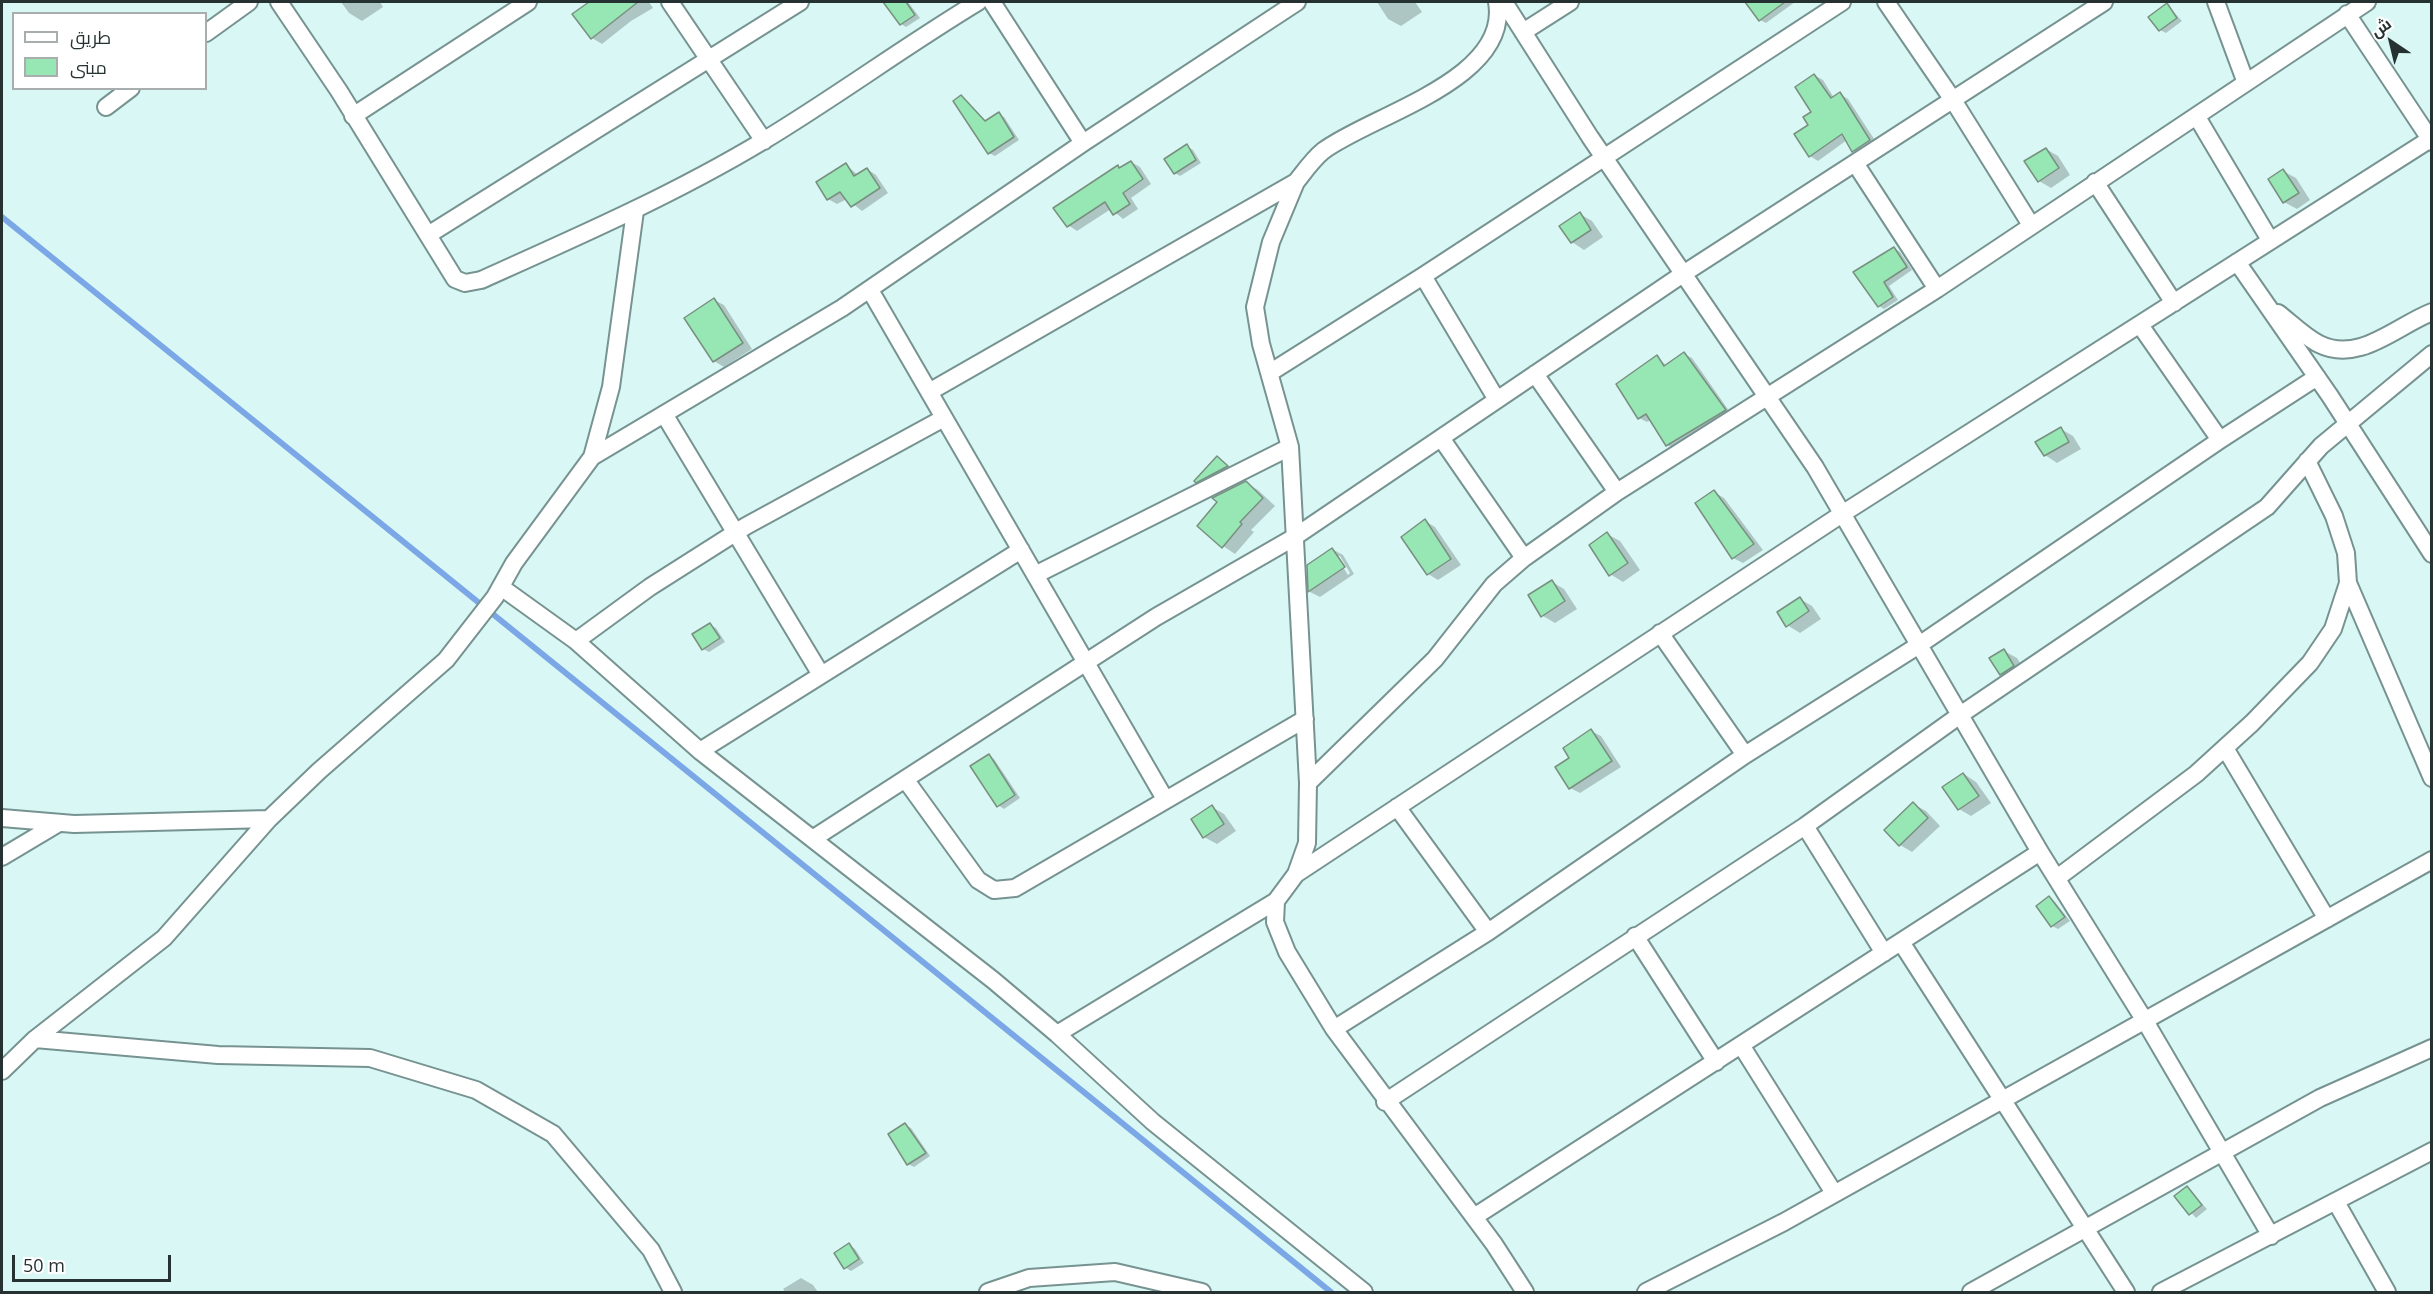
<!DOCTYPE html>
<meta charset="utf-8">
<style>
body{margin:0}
#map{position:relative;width:2433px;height:1294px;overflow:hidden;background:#d9f8f5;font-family:"Open Sans",Cairo,sans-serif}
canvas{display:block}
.frame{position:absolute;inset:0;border:3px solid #263231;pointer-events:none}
.legend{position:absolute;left:12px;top:12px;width:195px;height:78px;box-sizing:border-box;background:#fff;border:2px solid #a8adad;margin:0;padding:8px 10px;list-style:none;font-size:18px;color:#263231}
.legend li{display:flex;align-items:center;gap:12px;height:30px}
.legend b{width:30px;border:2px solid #a8adad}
.north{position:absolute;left:2361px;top:12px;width:60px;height:60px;-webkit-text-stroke:4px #fff;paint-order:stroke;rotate:325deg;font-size:16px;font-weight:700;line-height:24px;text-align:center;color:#263231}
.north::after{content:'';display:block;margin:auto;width:21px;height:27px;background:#263231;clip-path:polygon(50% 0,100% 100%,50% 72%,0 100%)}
.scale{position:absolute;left:12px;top:1255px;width:159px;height:27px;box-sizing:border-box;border:3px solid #263231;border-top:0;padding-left:8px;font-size:18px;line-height:21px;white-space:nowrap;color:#263231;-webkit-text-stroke:4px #fff;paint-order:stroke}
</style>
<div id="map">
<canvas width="2433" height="1294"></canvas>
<div class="frame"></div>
<ul class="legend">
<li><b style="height:8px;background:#fff"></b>طريق</li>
<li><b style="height:16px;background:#97e7b4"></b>مبنى</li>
</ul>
<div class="north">ش</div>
<div class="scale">50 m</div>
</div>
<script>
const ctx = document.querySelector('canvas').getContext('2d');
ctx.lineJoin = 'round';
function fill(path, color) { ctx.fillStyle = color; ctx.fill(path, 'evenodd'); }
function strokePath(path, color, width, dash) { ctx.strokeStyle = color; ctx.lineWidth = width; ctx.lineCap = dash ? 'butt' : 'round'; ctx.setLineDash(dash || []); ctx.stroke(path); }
fill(new Path2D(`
 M 341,2 L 380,2 L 383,7 L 362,21 L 349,13 Z
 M 601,2 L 649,2 L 653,8 L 631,21 L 602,44 L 592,38 L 577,18 Z
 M 895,2 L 908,2 L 920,18 L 906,27 L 901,24 L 888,6 Z
 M 1377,2 L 1415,2 L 1422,12 L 1401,26 L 1388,19 Z
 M 1747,2 L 1795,2 L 1766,23 L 1760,20 Z
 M 2167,5 L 2182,21 L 2166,33 L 2160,30 Z
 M 1814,75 L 1823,80 L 1834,98 L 1840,94 L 1848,99 L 1878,145 L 1862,156 L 1854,151 L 1847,140 L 1818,161 L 1810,156 Z
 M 961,97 L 987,122 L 999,114 L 1004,117 L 1019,140 L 995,156 L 989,153 Z
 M 1187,146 L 1193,150 L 1201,163 L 1180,176 L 1175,173 Z
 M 2046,149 L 2058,156 L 2070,175 L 2051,188 L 2039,181 Z
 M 1131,162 L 1140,167 L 1151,184 L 1131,198 L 1138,209 L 1123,219 L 1111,209 L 1077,231 L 1068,225 L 1118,167 L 1121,169 Z
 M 846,165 L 858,175 L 867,169 L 876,175 L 888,193 L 862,211 L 847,199 L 837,204 L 828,199 Z
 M 2283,171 L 2296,178 L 2310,200 L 2297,209 L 2284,202 Z
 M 1580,214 L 1592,221 L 1603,237 L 1584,250 L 1572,242 Z
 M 1894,248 L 1900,252 L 1912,270 L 1889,286 L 1898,300 L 1884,309 L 1879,306 L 1855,273 Z
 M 714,300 L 724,305 L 752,349 L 724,367 L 714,361 L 686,318 Z
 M 1684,354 L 1692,358 L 1732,415 L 1675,449 L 1667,445 L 1651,420 L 1647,422 L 1639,418 L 1657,357 L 1667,366 Z
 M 2061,429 L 2073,436 L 2081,449 L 2057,463 L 2045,455 Z
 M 1217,458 L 1239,474 L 1210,489 L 1196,481 Z
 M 1246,483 L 1258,490 L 1275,506 L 1251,530 L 1254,532 L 1235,554 L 1223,546 Z
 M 1714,492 L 1724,498 L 1763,550 L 1743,563 L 1733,558 Z
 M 1425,521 L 1435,527 L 1461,565 L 1438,580 L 1428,574 Z
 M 1607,534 L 1620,541 L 1640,570 L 1623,582 L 1610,574 Z
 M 1332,549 L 1343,555 L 1354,574 L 1320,597 L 1310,592 L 1308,566 ZM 1336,556 L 1340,556 L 1350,573 L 1348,575 Z
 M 1552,582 L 1564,589 L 1577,609 L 1555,623 L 1543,616 Z
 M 1800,599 L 1812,606 L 1821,619 L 1800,633 L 1787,625 Z
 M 710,625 L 716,628 L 725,642 L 709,652 L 703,649 Z
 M 2004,651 L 2017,658 L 2026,673 L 2014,681 L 2001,674 Z
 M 1591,731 L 1601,736 L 1621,767 L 1580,793 L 1570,788 L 1571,758 Z
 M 989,756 L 994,759 L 1020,798 L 1004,809 L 998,805 Z
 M 1964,774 L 1976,782 L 1991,803 L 1971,816 L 1959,809 Z
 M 1913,804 L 1926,811 L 1940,826 L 1912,852 L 1900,845 Z
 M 1212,807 L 1224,814 L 1236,831 L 1217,844 L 1204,837 Z
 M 2050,898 L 2055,902 L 2070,921 L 2058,929 L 2052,926 L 2038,906 Z
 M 905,1125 L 911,1128 L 930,1156 L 914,1167 L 908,1164 Z
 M 2187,1188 L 2207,1209 L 2196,1218 L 2176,1196 Z
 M 849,1245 L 855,1249 L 864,1263 L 851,1271 L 846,1268 Z
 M 801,1278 L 813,1285 L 818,1292 L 785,1292 L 783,1289 Z`), '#0003');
strokePath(new Path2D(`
 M 2,217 L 1331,1292`), '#7ba7e7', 6);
const building = new Path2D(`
 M 589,2 L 638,2 L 591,39 L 572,14 Z
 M 883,2 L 906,2 L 915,15 L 900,25 Z
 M 1745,2 L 1785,2 L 1759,21 Z
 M 2167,3 L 2177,18 L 2159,31 L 2148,17 Z
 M 1814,74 L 1831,98 L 1840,92 L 1870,140 L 1852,152 L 1842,134 L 1809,157 L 1794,134 L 1808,125 L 1803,117 L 1811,112 L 1795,87 Z
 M 961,95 L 985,121 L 999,112 L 1014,137 L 988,154 L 953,101 Z
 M 1187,144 L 1196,160 L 1174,174 L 1164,159 Z
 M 2046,148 L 2059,168 L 2038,182 L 2024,161 Z
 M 1131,161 L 1143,179 L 1123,193 L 1130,204 L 1113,215 L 1105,202 L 1067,227 L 1053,208 L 1118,165 L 1119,168 Z
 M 846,163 L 854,176 L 867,168 L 880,188 L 851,207 L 840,192 L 827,200 L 816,182 Z
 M 2283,169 L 2299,193 L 2283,203 L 2268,179 Z
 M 1580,212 L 1591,230 L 1571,243 L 1559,226 Z
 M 1894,247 L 1907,267 L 1884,282 L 1893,297 L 1878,307 L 1853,272 Z
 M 714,298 L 743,343 L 713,362 L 684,318 Z
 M 1684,352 L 1726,410 L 1666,446 L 1646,414 L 1638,419 L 1616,384 L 1657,355 L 1664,366 Z
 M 2061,427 L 2069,442 L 2044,456 L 2035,442 Z
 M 1217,456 L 1228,466 L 1196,483 L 1194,481 Z
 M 1246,481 L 1263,498 L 1240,522 L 1242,524 L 1222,548 L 1197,526 L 1217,502 L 1212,498 Z
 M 1714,490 L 1754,544 L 1732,559 L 1695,503 Z
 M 1425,519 L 1451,559 L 1427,575 L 1401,537 Z
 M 1607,532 L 1628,563 L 1609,576 L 1589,545 Z
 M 1332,548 L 1345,567 L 1308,592 L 1307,565 Z
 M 1552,580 L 1565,601 L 1541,617 L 1528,595 Z
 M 1800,597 L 1809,611 L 1786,627 L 1777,612 Z
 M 710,623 L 720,638 L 702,650 L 692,634 Z
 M 2004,649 L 2014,666 L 2000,675 L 1989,658 Z
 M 1591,729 L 1612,761 L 1569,789 L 1555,767 L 1569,758 L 1563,748 Z
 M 989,754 L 1015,795 L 997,807 L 970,766 Z
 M 1963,773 L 1979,796 L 1958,810 L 1942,787 Z
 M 1913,802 L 1928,818 L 1899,846 L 1884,830 Z
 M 1212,805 L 1224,824 L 1203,838 L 1191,819 Z
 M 2049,896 L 2065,917 L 2051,927 L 2036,906 Z
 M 905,1123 L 926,1153 L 907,1165 L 888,1134 Z
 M 2187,1186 L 2202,1205 L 2189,1215 L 2174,1196 Z
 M 849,1243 L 859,1259 L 844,1269 L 834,1253 Z`);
fill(building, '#97e7b4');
strokePath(building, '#798f80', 1.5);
const street = new Path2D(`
 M 279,2 L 339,91 L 455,279 L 465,283 L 481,280 C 577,237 673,195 763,141 C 836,97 905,46 978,2
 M 670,2 L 764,141
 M 992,2 L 1083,143
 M 1504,2 L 1590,137 L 1815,467 L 2040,852 L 2145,1021 L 2271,1236
 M 1886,2 L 1953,100 L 2031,225
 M 2216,2 L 2246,83
 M 2347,14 L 2432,142
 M 1523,32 L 1570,2
 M 206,33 L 249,2
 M 106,107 L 131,88
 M 353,116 L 528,2
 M 2197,117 L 2270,240
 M 1855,163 L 1937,289
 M 1296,182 L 1271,242 L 1255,307 L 1261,344 L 1290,447 L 1308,783 L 1307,843 L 1296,874 L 1276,901 L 1275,922 L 1287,952 L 1334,1029 L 1494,1244 L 1525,1292
 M 2095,182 L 2174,303
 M 428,235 L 800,2
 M 2237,262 L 2330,396 L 2432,554
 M 1423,276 L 1497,400
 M 870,290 L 1165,799
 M 2278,313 C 2291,323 2305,337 2319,344 C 2359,364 2396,326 2432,312
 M 2140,325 L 2220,440
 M 1271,372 L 1423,276 L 1842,2
 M 1535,374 L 1617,492
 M 929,392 L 1296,182 C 1304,172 1313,159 1323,151 C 1371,115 1511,80 1497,2
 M 664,414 L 820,673
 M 1441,438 L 1524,558
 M 592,457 L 842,308 L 1083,143 L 1297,2
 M 1035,575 L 1290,447
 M 2348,583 L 2432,778
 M 501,587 L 576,641 L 700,751 L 993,980 L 1057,1034 L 1153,1122 L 1364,1292
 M 1660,633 L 1745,755
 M 576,641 L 650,587 L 746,526 L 944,418
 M 2225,748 L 2327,919
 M 700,751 L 1021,550
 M 905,779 L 978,880 L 994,890 L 1015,888 L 1305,719
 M 1308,783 L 1435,659 L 1494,584 L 1524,558 L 1617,492 L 1937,289 L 2367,2
 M 1397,807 L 1488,932
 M 2,818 L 74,824 L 269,819
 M 1805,826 L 1884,953
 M 814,838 L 1156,617 L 1293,538 L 1683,274 L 2104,2
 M 2,857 L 59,823
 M 1296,874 L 1842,514 L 2432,138
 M 2057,878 L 2196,774 L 2252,723 L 2310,663 L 2333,629 L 2348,583 L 2346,553 L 2334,516 L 2307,461
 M 1635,936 L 1716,1062
 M 1901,942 L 2126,1292
 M 1334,1029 L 1488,932 L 1745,755 L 1919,645 L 2220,440 L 2317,377
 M 1057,1034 L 1276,901
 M 35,1039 L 218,1055 L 370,1058 L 476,1090 L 553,1134 L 651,1250 L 673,1292
 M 1741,1045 L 1834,1193
 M 2,1071 L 35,1039 L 164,938 L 269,819 L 319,771 L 446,660 L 495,597 L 514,563 L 592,457 L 611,387 L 635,211
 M 1385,1102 L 1805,826 L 1960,715 L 2267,507 L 2321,446 L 2432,354
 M 2336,1202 L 2387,1292
 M 1474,1217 L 2040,852
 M 988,1292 L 1029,1278 L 1115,1272 L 1202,1292
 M 1646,1292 L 1784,1222 L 2432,860
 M 1971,1292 L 2320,1098 L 2432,1048
 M 2161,1292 L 2432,1151`);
strokePath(street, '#779391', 20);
strokePath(street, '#fff', 16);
</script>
